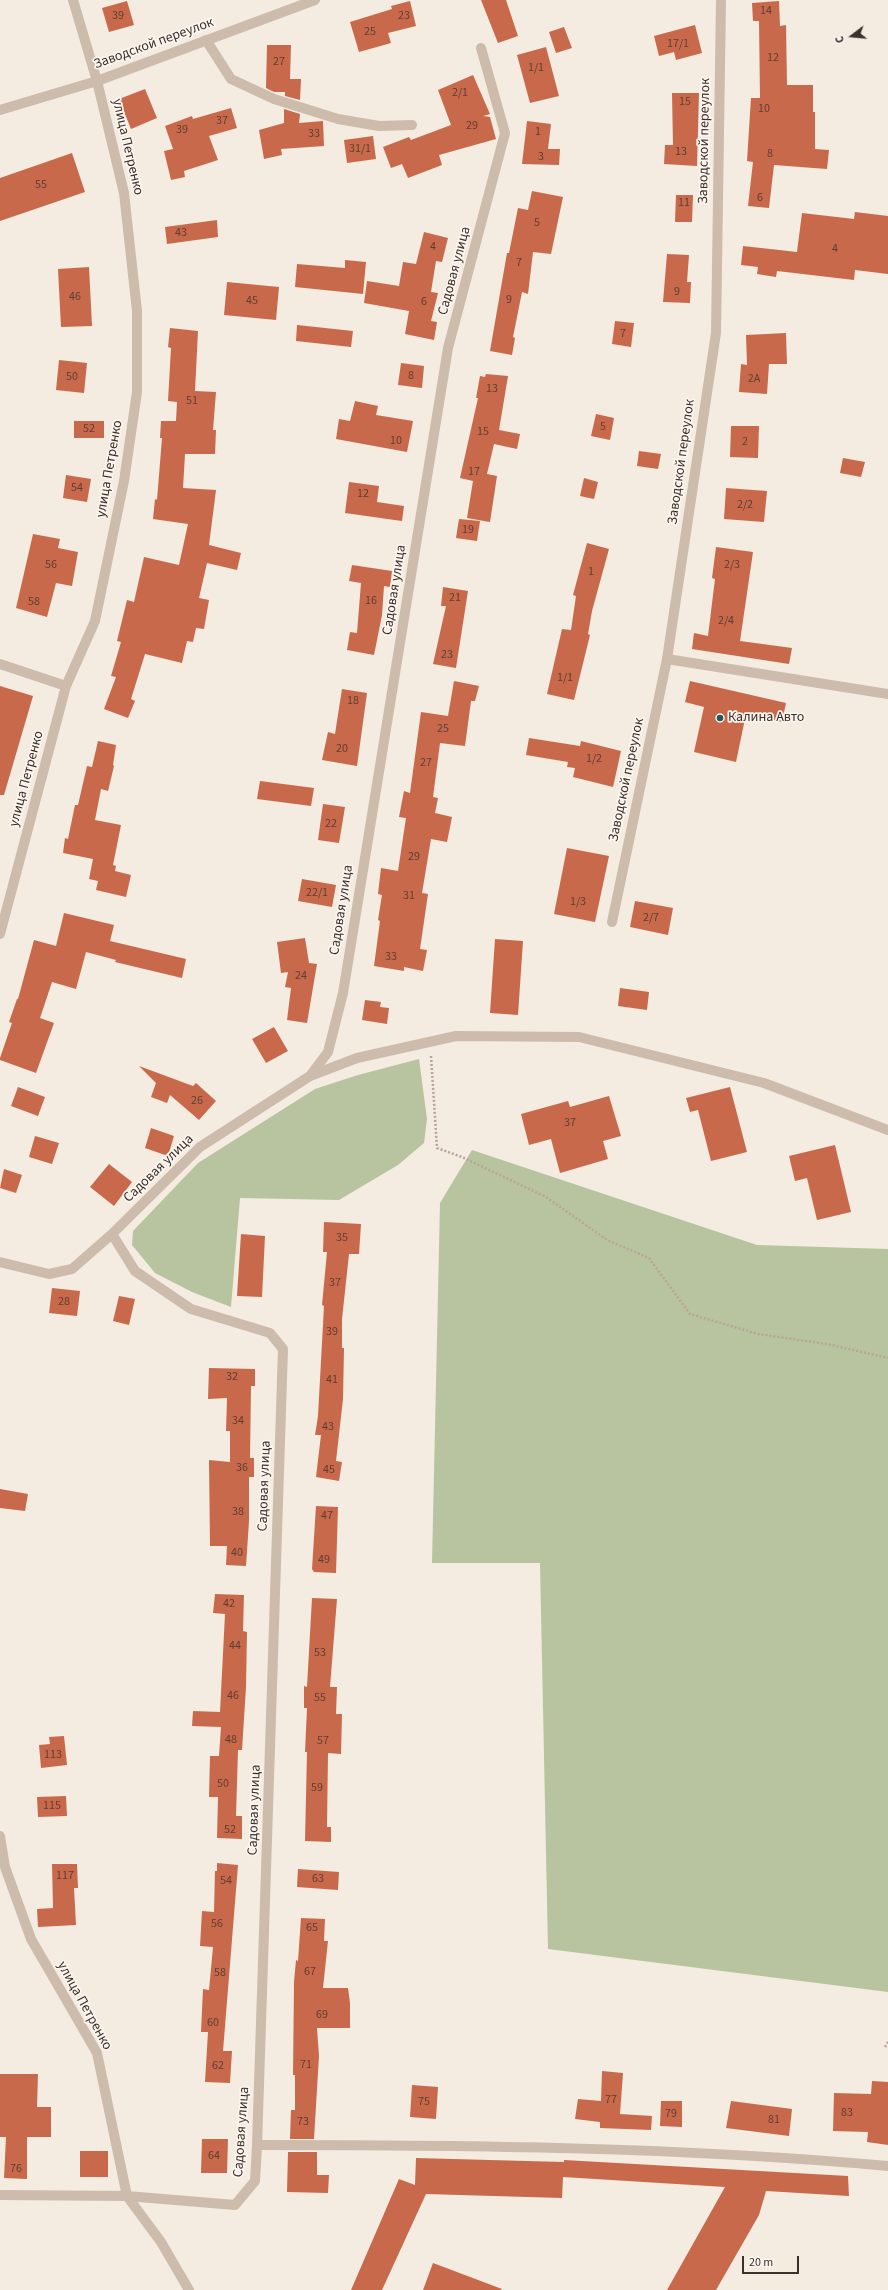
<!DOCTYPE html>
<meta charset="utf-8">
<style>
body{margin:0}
#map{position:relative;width:888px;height:2290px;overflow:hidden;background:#f4ebe1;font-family:"Source Sans 3",sans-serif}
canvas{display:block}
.north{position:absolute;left:832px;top:16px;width:40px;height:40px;-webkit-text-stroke:3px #fbf5ee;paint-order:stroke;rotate:254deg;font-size:11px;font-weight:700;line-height:16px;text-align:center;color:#3b302b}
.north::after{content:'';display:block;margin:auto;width:14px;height:18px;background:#3b302b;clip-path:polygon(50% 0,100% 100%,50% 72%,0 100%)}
.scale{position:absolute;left:742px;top:2256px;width:57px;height:18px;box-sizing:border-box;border:2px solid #3b302b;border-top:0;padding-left:5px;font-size:12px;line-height:14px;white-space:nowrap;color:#3b302b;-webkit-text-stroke:3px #fbf5ee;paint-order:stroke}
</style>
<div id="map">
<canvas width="888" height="2290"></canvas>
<div class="north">С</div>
<div class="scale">20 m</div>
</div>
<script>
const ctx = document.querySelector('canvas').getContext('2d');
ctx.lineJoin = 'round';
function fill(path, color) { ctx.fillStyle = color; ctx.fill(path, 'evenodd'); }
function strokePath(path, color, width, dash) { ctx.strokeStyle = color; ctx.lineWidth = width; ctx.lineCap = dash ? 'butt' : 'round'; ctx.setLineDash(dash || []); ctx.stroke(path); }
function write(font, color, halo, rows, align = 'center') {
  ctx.font = font + ' "Source Sans 3",sans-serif'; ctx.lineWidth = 3.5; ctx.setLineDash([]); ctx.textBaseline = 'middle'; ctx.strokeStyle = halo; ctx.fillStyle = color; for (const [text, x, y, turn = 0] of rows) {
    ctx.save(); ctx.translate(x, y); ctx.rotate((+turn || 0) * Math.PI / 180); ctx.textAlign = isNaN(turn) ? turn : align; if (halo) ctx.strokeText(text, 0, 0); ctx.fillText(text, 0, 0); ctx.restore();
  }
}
fill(new Path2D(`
 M 419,1059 L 427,1119 L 424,1143 L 398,1165 L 339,1200 L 240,1198 L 231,1307 L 192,1292 L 155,1273 L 132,1245 L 133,1231 L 198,1163 L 315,1089 L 358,1075 Z
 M 472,1150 L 757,1245 L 888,1249 L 888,1992 L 548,1949 L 540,1563 L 432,1563 L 440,1203 Z`), '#b8c4a0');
fill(new Path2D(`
 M 481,0 L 506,0 L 518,36 L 498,43 Z
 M 127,1 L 134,25 L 109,32 L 102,8 Z
 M 410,1 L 416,26 L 388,33 L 391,43 L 359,52 L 350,22 L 392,9 L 391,6 Z
 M 779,1 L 780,26 L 786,25 L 787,85 L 813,85 L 813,112 L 815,112 L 815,149 L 829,150 L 827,169 L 774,165 L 769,208 L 748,206 L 753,162 L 747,161 L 751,98 L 760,98 L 759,21 L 753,21 L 752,3 Z
 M 695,25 L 702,53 L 676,60 L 674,52 L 659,56 L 654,36 Z
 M 564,27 L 572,48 L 556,53 L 549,32 Z
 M 267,45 L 291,45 L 290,79 L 301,79 L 300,100 L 285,96 L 285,92 L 274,92 L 266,88 Z
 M 546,47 L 559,96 L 530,103 L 517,55 Z
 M 473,75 L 490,114 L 483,116 L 490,117 L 496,139 L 439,155 L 442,165 L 408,178 L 402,164 L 391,168 L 383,147 L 409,137 L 411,140 L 451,125 L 438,90 Z
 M 145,89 L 157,118 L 131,129 L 119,99 Z
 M 672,93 L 699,93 L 697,166 L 664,164 L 665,145 L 673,145 Z
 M 231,108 L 237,128 L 209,136 L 218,160 L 184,171 L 185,177 L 171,180 L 164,151 L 173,149 L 165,126 L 192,116 L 193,119 Z
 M 284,109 L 300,114 L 299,123 L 323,121 L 324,146 L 281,149 L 282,155 L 264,159 L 259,130 L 284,123 Z
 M 527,121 L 551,124 L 548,149 L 560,149 L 559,165 L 522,164 Z
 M 373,136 L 376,159 L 347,163 L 344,140 Z
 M 72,153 L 85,192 L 0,221 L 0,178 Z
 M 532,191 L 563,197 L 551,254 L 533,252 L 528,294 L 522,292 L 513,337 L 515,338 L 512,355 L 490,351 L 507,253 L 509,253 L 518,208 L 528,210 Z
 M 676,195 L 693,195 L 692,222 L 675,222 Z
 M 855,212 L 888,216 L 888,274 L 855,270 L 854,280 L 777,271 L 776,277 L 757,274 L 758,267 L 741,265 L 743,246 L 797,252 L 802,213 L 854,219 Z
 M 217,220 L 218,237 L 167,244 L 165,227 Z
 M 424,232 L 448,238 L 442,262 L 436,261 L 431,292 L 438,293 L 431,321 L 437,322 L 434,340 L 405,334 L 409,311 L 364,303 L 367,281 L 399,286 L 403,262 L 416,264 Z
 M 667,254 L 689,255 L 687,282 L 691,282 L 690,303 L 663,302 Z
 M 345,260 L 366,262 L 363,294 L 295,287 L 297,264 L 345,268 Z
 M 89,267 L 92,326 L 61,327 L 58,269 Z
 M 227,282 L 279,287 L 276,320 L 224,315 Z
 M 615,321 L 634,323 L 631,347 L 612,344 Z
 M 297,325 L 353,331 L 351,347 L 296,341 Z
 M 170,328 L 198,331 L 195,391 L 216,392 L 213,430 L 216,430 L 215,454 L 185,454 L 183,488 L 216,490 L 209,545 L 241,553 L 237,570 L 207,563 L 199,598 L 209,600 L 204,629 L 196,628 L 193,642 L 187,641 L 182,663 L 145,654 L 131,699 L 135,701 L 128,718 L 104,709 L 116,677 L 111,676 L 121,642 L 117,641 L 127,600 L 134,602 L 144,557 L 179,565 L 188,524 L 153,519 L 155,499 L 157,500 L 162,438 L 160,438 L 161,421 L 176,421 L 177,402 L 168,401 L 171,348 L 168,347 Z
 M 786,333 L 787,364 L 769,364 L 767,394 L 739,392 L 741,364 L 747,365 L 746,335 Z
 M 59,360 L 87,363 L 84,393 L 56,390 Z
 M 401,363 L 424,366 L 422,388 L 398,385 Z
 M 486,374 L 508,376 L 499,430 L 520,434 L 517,449 L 494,444 L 487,474 L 497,476 L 490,522 L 467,518 L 473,481 L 460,478 L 478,398 L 476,398 L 480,376 L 485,377 Z
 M 355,401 L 378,406 L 376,415 L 413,421 L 407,452 L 336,439 L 339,419 L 350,421 Z
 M 596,414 L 614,418 L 610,440 L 591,436 Z
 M 74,421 L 104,421 L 104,438 L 74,438 Z
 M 731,426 L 759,426 L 758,458 L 730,457 Z
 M 639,451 L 661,454 L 658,469 L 637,466 Z
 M 843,458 L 865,462 L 861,477 L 840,473 Z
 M 66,475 L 91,479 L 87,502 L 63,498 Z
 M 584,478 L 598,482 L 594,499 L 580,496 Z
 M 349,482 L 379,486 L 377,502 L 404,506 L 402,521 L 345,513 Z
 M 726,488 L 767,491 L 764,522 L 724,519 Z
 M 459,519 L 480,521 L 477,541 L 456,538 Z
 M 33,534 L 60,539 L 58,548 L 78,552 L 72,586 L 56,583 L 47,617 L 16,608 Z
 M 587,543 L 609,549 L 592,611 L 588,634 L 590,635 L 574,700 L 547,694 L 562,629 L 571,630 L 576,596 L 573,595 Z
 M 716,547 L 753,552 L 740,641 L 792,648 L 789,664 L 692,649 L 694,633 L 708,636 L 715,579 L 712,578 Z
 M 352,565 L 392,571 L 390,587 L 384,586 L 382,615 L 374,655 L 347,650 L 350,632 L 357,633 L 361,583 L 349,581 Z
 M 443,587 L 468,591 L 456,668 L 433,664 L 446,606 L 441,606 Z
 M 454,681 L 479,686 L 475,701 L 471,701 L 465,746 L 440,743 L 433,797 L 438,798 L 435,813 L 452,817 L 447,842 L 431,839 L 422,893 L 428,894 L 420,949 L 427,950 L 423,971 L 404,967 L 404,971 L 374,966 L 380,921 L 378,920 L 382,895 L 378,894 L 381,868 L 398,871 L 406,818 L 399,817 L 404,791 L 410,793 L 421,712 L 448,716 Z
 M 690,681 L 786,703 L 782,722 L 746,714 L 736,762 L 694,752 L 704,707 L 685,702 Z
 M 0,686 L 33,696 L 4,795 L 0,795 Z
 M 342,689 L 367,693 L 357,766 L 322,760 L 328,732 L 335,734 Z
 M 529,738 L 580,746 L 581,741 L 621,751 L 613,787 L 573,777 L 575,768 L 567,767 L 568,762 L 526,755 Z
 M 98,741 L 116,745 L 113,765 L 114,766 L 108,791 L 101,789 L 95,820 L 121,825 L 113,865 L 116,866 L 115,871 L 131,875 L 126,897 L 96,890 L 98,881 L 89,879 L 93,859 L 63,853 L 65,838 L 68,839 L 75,805 L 78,805 L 87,766 L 92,767 Z
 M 260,781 L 314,788 L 311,806 L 257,799 Z
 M 323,804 L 345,807 L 339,843 L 318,840 Z
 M 567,848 L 609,856 L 595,922 L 554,914 Z
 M 302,879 L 336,885 L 332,907 L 298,901 Z
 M 635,901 L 673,908 L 668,935 L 630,927 Z
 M 64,913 L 114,925 L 110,941 L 186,959 L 182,978 L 115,962 L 116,960 L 86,952 L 76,989 L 52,982 L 40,1018 L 54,1023 L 36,1073 L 0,1060 L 0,1058 L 12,1023 L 9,1022 L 17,999 L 18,999 L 34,940 L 56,946 Z
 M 305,938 L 309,963 L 317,964 L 307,1023 L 287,1020 L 291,988 L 285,987 L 288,972 L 281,973 L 277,942 Z
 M 495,939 L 523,941 L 518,1015 L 490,1013 Z
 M 620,988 L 649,992 L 647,1010 L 618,1006 Z
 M 365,1000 L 381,1002 L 380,1007 L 389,1008 L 387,1024 L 362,1020 Z
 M 274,1027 L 288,1051 L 266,1063 L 252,1039 Z
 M 139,1066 L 193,1086 L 196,1083 L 216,1101 L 199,1120 L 170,1095 L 167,1103 L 151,1097 L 156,1083 Z
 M 18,1087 L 45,1097 L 38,1116 L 11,1106 Z
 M 730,1087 L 747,1152 L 711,1161 L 698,1110 L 690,1112 L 686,1098 Z
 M 609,1096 L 621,1136 L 603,1141 L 608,1159 L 560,1173 L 551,1139 L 529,1145 L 521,1114 L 568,1101 L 570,1107 Z
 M 151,1128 L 174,1136 L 168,1156 L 145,1148 Z
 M 35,1136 L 59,1143 L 52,1164 L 29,1157 Z
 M 835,1145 L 851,1212 L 817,1220 L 807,1178 L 795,1181 L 789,1156 Z
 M 109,1164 L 132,1182 L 114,1206 L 90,1187 Z
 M 4,1169 L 22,1175 L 16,1193 L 0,1188 Z
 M 324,1222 L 361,1224 L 359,1254 L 349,1254 L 342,1319 L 342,1348 L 344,1348 L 343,1399 L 336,1461 L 342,1462 L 339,1481 L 316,1477 L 321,1435 L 315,1435 L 318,1416 L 324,1306 L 322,1305 L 327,1252 L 323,1252 Z
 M 241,1234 L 265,1236 L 262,1297 L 237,1296 Z
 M 52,1288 L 80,1291 L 77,1316 L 49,1313 Z
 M 119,1296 L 135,1299 L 129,1325 L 113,1321 Z
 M 209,1368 L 255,1369 L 255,1386 L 251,1386 L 250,1458 L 254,1458 L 254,1477 L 249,1477 L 249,1521 L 246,1566 L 226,1565 L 227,1546 L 210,1546 L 209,1460 L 230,1462 L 230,1431 L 226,1431 L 227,1398 L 208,1399 Z
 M 0,1489 L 28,1494 L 25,1511 L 0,1508 Z
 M 316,1506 L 338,1507 L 336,1573 L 314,1572 L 312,1569 Z
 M 215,1594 L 244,1595 L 243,1631 L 247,1632 L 246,1687 L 242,1750 L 238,1750 L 236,1816 L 242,1816 L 242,1839 L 217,1838 L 218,1797 L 209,1797 L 210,1756 L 219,1756 L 221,1727 L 192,1726 L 193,1711 L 220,1712 L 225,1614 L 213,1613 Z
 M 312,1598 L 337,1599 L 330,1687 L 337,1687 L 336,1714 L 342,1714 L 341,1754 L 328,1753 L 327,1827 L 331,1827 L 331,1842 L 305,1841 L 307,1752 L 305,1752 L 307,1708 L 304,1708 L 304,1686 L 307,1687 Z
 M 64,1736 L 67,1765 L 41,1768 L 39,1745 L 50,1744 L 49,1737 Z
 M 66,1796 L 67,1816 L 38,1817 L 37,1797 Z
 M 217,1863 L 238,1865 L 223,2051 L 232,2051 L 230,2083 L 205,2082 L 208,2032 L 201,2032 L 203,1989 L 209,1990 L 213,1947 L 200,1946 L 202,1911 L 214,1912 L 215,1871 L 217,1871 Z
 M 52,1864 L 77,1864 L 78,1888 L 74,1888 L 76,1925 L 38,1927 L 37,1909 L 53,1908 Z
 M 298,1869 L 339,1872 L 338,1890 L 297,1887 Z
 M 301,1918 L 325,1919 L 324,1941 L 328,1941 L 323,1988 L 348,1988 L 350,2003 L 350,2028 L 317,2028 L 319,2056 L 314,2139 L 290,2139 L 291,2110 L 295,2110 L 295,2075 L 293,2075 L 294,1982 L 296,1960 L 298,1961 Z
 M 602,2071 L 623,2073 L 620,2114 L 652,2116 L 651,2130 L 600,2128 L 600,2122 L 575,2119 L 578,2099 L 601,2101 Z
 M 0,2074 L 38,2074 L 37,2107 L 51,2107 L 51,2137 L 27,2137 L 27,2179 L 4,2178 L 6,2137 L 0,2137 Z
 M 872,2081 L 888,2082 L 888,2145 L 867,2142 L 868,2132 L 833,2131 L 834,2093 L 871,2094 Z
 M 412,2085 L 438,2087 L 436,2119 L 410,2117 Z
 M 661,2101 L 682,2101 L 682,2127 L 660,2126 Z
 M 731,2101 L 792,2109 L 789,2136 L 726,2128 Z
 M 202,2139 L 228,2139 L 227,2173 L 201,2173 Z
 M 80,2151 L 108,2151 L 108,2177 L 80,2177 Z
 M 288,2152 L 317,2152 L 317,2175 L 329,2175 L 328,2193 L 287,2192 Z
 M 416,2158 L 564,2162 L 564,2160 L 848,2176 L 849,2196 L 766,2191 L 759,2215 L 716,2290 L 667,2290 L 725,2187 L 563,2177 L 562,2198 L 426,2194 L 382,2290 L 351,2290 L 399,2179 L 415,2185 Z
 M 433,2263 L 502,2289 L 501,2290 L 423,2290 Z`), '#c8694b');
strokePath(new Path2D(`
 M 431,1056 L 437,1148 L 462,1157 L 546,1197 L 607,1240 L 649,1258 L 690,1314 L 758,1334 L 827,1344 L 888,1358
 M 885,2047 L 888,2042`), '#b9a596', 2.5, [2, 2]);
strokePath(new Path2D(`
 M 206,40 L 231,79 L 274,99 L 338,119 L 379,126 L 412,125
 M 667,659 L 888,694
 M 0,664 L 66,686
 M 310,1076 L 357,1058 L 456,1036 L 579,1037 L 764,1083 L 888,1130
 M 257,2145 C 467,2145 679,2147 888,2166`), '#cdbbac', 10);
strokePath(new Path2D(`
 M 0,110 L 97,81 L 315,0
 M 612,922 L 667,659 L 716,333 L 721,0
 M 0,934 L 66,686 L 95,621 L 124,481 L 137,392 L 137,311 L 124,193 L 97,81 L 73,0
 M 0,1262 L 49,1274 L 72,1269 L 112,1234
 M 0,1836 L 5,1867 L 31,1939 L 97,2053 L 127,2196 L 161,2242 L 189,2290
 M 0,2195 L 127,2196 L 235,2205 L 255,2181 L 257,2145 L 283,1349 L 270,1333 L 191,1309 L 135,1271 L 112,1234 L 200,1147 L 310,1076 L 328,1052 L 343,993 L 448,348 L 505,133 L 481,48`), '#cdbbac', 10);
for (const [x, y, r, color] of [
 [720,718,4,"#1f5a5e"]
]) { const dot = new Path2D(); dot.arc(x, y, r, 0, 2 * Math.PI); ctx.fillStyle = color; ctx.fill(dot); strokePath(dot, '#fbf5ee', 1.5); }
write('12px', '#5e3e33', null, [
 ["14",766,11],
 ["39",118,16],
 ["23",404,16],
 ["25",370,32],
 ["17/1",678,44],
 ["12",773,58],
 ["27",279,62],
 ["1/1",536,68],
 ["2/1",460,93],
 ["15",685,102],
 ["10",764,109],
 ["37",222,121],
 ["29",472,126],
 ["39",182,130],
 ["1",538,132],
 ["33",314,134],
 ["31/1",360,149],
 ["13",681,152],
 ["8",770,154],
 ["3",541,157],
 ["55",41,185],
 ["6",760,198],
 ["11",684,203],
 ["5",537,223],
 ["43",181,233],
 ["4",433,247],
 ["4",835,249],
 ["7",519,263],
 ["9",677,292],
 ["46",75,297],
 ["9",509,300],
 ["45",252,301],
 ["6",424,302],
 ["7",623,334],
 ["8",411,376],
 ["50",72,377],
 ["2А",754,379],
 ["13",492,389],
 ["51",192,401],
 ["5",603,427],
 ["52",89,429],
 ["15",483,432],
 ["10",396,441],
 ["2",745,442],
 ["17",474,472],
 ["54",77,488],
 ["12",363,494],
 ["2/2",745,505],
 ["19",468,530],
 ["56",51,565],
 ["2/3",732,565],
 ["1",591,572],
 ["21",455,598],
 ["16",371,601],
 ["58",34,602],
 ["2/4",726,621],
 ["23",447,655],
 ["1/1",565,678],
 ["18",353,701],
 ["25",443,729],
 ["20",342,749],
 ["1/2",594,759],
 ["27",426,763],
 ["22",331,824],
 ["29",414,857],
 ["22/1",317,893],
 ["31",409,896],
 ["1/3",578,902],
 ["2/7",651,918],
 ["33",391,957],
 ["24",301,976],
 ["26",197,1101],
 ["37",570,1123],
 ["35",342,1238],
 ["37",335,1283],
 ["28",64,1302],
 ["39",332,1332],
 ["32",232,1377],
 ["41",332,1380],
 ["34",238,1421],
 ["43",328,1427],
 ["36",242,1468],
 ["45",329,1470],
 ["38",238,1512],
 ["47",327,1516],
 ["40",237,1553],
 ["49",324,1560],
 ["42",229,1604],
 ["44",235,1646],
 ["53",320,1653],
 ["46",233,1696],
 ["55",320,1698],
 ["48",231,1740],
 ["57",323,1741],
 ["113",53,1755],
 ["50",223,1784],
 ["59",317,1788],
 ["115",52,1806],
 ["52",230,1830],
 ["117",65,1876],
 ["63",318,1879],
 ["54",226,1881],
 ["56",217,1924],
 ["65",312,1928],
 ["67",310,1972],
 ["58",220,1973],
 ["69",322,2015],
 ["60",213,2023],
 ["71",306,2065],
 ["62",218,2066],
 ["77",611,2100],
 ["75",424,2102],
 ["83",847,2113],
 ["79",671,2114],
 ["81",774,2120],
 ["73",303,2122],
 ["64",214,2156],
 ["76",16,2169]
]);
write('14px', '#3b302b', '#fbf5ee', [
 ["Заводской переулок",154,44,-20],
 ["Заводской переулок",705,141,-89],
 ["улица Петренко",127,147,77],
 ["Садовая улица",455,271,-75],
 ["Заводской переулок",682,462,-82],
 ["улица Петренко",110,469,-80],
 ["Садовая улица",395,590,-81],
 ["улица Петренко",27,779,-75],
 ["Заводской переулок",627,780,-78],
 ["Садовая улица",342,910,-81],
 ["Садовая улица",159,1169,-44],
 ["Садовая улица",265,1486,-88],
 ["Садовая улица",255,1810,-88],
 ["улица Петренко",84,2006,61],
 ["Садовая улица",242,2132,-86]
]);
write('14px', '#3b302b', '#fbf5ee', [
 ["Калина Авто",728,718]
], 'left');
</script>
